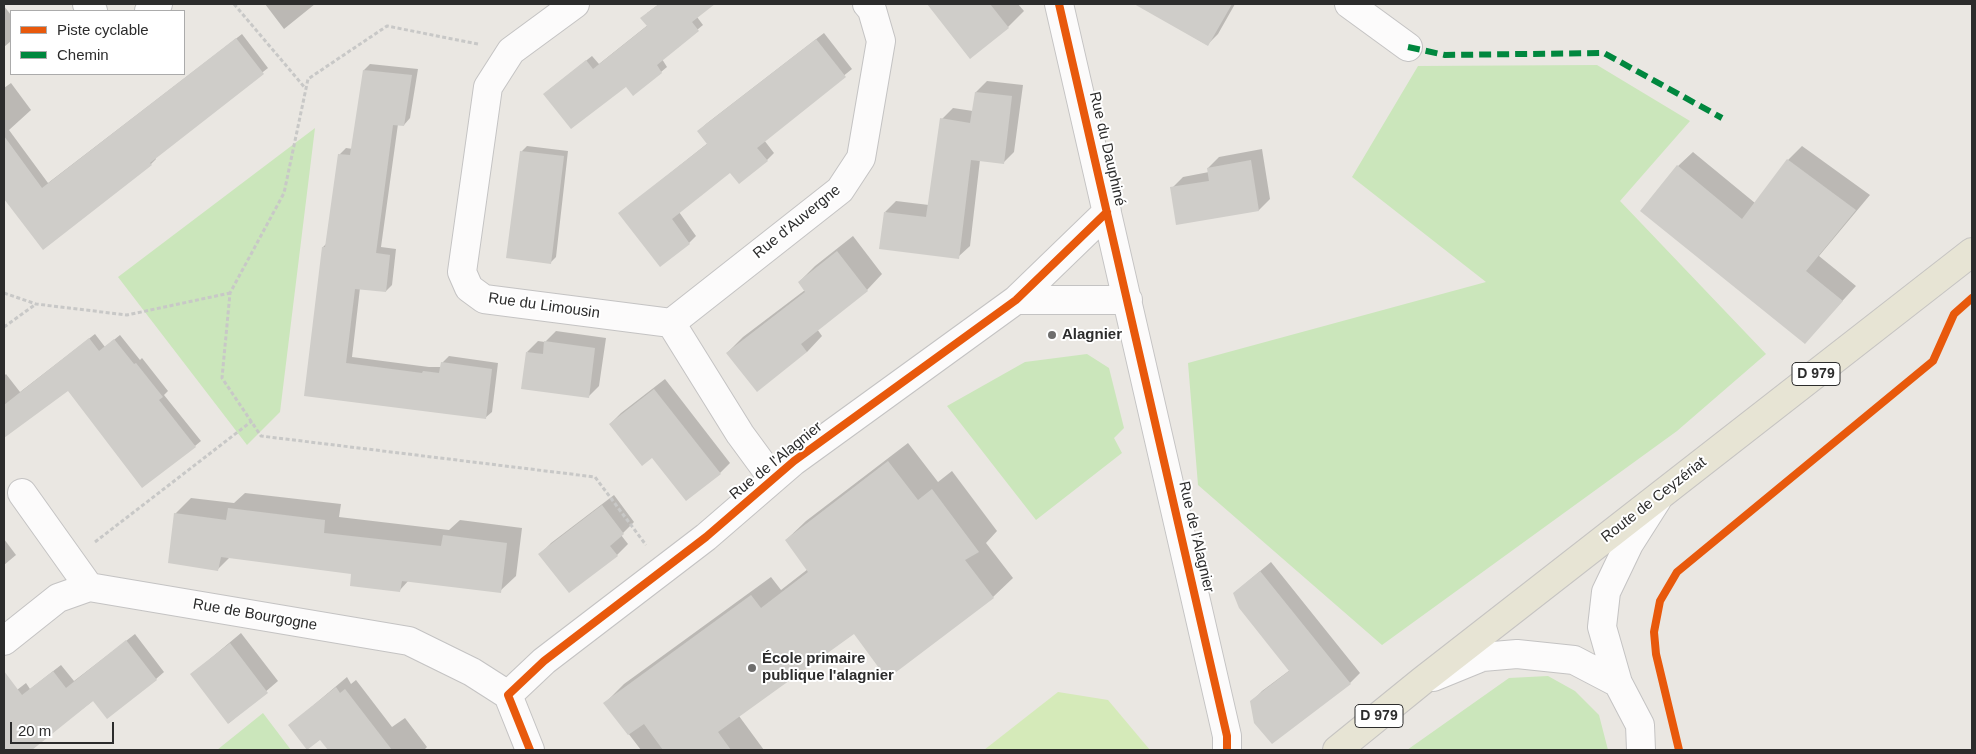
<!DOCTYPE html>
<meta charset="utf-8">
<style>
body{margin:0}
#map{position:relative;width:1976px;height:754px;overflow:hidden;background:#eae7e2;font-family:Helvetica,sans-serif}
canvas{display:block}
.frame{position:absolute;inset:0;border:5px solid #2c2c2c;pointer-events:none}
.legend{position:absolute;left:10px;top:10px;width:175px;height:65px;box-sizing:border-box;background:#fff;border:1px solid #ababab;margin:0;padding:6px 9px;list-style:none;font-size:15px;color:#2c2c2c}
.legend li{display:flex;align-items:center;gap:10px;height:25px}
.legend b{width:25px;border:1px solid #ababab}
.scale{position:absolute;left:10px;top:722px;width:104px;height:22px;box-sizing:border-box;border:2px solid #2c2c2c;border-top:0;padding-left:6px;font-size:15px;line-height:18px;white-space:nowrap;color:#2c2c2c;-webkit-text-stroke:4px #fff;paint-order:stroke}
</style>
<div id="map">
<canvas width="1976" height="754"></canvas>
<div class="frame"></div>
<ul class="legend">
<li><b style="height:6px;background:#e8590c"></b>Piste cyclable</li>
<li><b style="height:6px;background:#00873e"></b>Chemin</li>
</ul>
<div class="scale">20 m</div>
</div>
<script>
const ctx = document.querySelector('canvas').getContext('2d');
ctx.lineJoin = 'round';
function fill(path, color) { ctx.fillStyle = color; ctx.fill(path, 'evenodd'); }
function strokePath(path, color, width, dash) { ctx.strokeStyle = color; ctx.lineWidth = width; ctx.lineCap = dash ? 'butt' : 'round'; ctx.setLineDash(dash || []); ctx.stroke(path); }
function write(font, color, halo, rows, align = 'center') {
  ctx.font = font + ' Helvetica,sans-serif'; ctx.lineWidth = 4; ctx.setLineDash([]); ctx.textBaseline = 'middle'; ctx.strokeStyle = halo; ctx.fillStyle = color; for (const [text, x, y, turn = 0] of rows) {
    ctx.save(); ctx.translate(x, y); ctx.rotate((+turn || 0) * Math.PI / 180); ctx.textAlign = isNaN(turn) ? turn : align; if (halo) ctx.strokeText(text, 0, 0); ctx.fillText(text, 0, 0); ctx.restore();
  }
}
fill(new Path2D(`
 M 1597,65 L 1690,121 L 1620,201 L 1766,354 L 1677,431 L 1382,645 L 1198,485 L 1188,363 L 1486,282 L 1352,177 L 1418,66 Z
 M 315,128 L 280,412 L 247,445 L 118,277 Z
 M 1087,354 L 1109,368 L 1124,428 L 1114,438 L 1122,453 L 1036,520 L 947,406 L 1025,362 Z
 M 1548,676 L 1575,691 L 1599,715 L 1608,750 L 1407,750 L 1509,678 Z
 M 263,713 L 291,750 L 217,750 Z`), '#cbe6bb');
fill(new Path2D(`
 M 1058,692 L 1108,700 L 1150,750 L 984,750 Z`), '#d5eab9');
fill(new Path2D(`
 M 265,4 L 315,4 L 284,29 Z
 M 659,4 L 713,4 L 697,17 L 703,25 L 662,59 L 667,67 L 661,72 L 626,85 L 550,89 L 592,56 L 599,64 L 648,25 L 647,13 Z
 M 928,4 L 1018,4 L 1024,11 L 1008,27 L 970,57 Z
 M 1161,4 L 1235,4 L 1218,34 L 1207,45 L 1154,14 Z
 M 4,6 L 11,15 L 11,41 L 4,47 Z
 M 824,33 L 852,69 L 764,140 L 774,153 L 767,160 L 730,172 L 679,212 L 696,236 L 689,243 L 620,213 L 708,143 L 699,131 L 706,124 Z
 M 242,34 L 268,68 L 155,157 L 156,159 L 151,164 L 43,248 L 4,197 L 4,88 L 11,83 L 31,110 L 9,130 L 48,183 Z
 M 370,64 L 418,69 L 410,118 L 404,125 L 398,124 L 381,247 L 396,249 L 392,285 L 386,291 L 360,288 L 352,357 L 429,367 L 442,367 L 442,363 L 449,356 L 498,363 L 492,412 L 485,418 L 305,394 L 323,247 L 326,244 L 339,155 L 346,148 L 353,149 L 364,70 Z
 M 987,81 L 1023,85 L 1014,152 L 1003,163 L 980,160 L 970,246 L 958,257 L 885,212 L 896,201 L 929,205 L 942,119 L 953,108 L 973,111 L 976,92 Z
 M 527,146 L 568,151 L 556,257 L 550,263 L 521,152 Z
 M 1802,146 L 1870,195 L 1819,256 L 1856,286 L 1805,342 L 1642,210 L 1678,166 L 1693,152 L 1755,203 L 1788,160 Z
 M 1262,149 L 1270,199 L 1259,210 L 1177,223 L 1172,188 L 1183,177 L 1209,172 L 1208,168 L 1219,157 Z
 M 853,236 L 882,274 L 867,290 L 817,329 L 822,336 L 807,352 L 727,353 L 743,337 L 805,290 L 799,282 L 815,266 Z
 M 556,331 L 606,338 L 599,386 L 588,397 L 527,352 L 538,341 L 545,342 Z
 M 95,334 L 105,347 L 120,335 L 140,360 L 142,358 L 168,391 L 164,395 L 201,441 L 195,446 L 68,389 L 4,437 L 4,376 L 6,374 L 20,392 Z
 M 665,379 L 730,463 L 720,473 L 610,424 L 621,413 Z
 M 908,443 L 938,482 L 952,471 L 997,531 L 986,543 L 1013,578 L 993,597 L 854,632 L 739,716 L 764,750 L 641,750 L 605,703 L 624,684 L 771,577 L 781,590 L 808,569 L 786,540 L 806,521 Z
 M 245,493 L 341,504 L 339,517 L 449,530 L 460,520 L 522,528 L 516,576 L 500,591 L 409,580 L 400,590 L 352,573 L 230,557 L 218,569 L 175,514 L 191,498 L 234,503 Z
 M 614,495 L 634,522 L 621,535 L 628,544 L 617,555 L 540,554 L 551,543 Z
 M 4,539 L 16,555 L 4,565 Z
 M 1271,562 L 1360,673 L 1350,683 L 1251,702 L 1262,691 L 1290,670 L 1234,593 Z
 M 241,633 L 278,681 L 229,723 L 192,674 Z
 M 135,634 L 164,672 L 156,679 L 94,700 L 29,750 L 4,750 L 4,700 L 26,683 L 30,689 L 61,665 L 74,681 Z
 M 347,677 L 351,684 L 356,680 L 392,727 L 405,718 L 427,747 L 424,750 L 330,750 L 321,739 L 290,725 Z`), '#0003');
fill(new Path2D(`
 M 659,4 L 715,4 L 692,22 L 699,31 L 657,65 L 662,73 L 633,96 L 626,87 L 571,129 L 543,94 L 586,60 L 593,69 L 647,26 L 640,18 Z
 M 927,4 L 990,4 L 1009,28 L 970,59 Z
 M 1134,4 L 1232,4 L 1208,46 Z
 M 236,38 L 264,74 L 150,163 L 152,165 L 43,250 L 4,199 L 4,136 L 42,188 Z
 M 816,39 L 846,77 L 757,148 L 768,161 L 739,184 L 730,173 L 672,219 L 690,244 L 660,267 L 618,213 L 707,144 L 697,131 Z
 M 363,70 L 412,75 L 404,126 L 393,125 L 376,253 L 390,255 L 386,292 L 355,289 L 346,363 L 422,373 L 423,371 L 439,373 L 441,362 L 492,369 L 486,419 L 304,396 L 322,247 L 325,247 L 338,154 L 350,155 Z
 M 975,92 L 1012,96 L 1004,164 L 971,160 L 959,259 L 879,249 L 884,212 L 926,217 L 940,118 L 970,123 Z
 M 520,151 L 564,156 L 551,264 L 506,258 Z
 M 1787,159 L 1856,210 L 1806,271 L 1843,301 L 1805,344 L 1640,211 L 1677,165 L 1742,219 Z
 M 1251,160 L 1259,211 L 1176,225 L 1170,187 L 1209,181 L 1207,168 Z
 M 837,251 L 868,291 L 801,344 L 807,352 L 757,392 L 726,353 L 805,292 L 798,282 Z
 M 89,338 L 99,351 L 114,339 L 134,364 L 136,363 L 163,397 L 159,400 L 196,447 L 142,488 L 68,391 L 4,438 L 4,405 Z
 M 544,341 L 595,348 L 589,398 L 521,389 L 526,352 L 543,354 Z
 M 654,389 L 721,474 L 686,501 L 652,458 L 642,466 L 609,424 Z
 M 888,461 L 918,500 L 932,489 L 979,552 L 965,560 L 994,598 L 887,679 L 854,634 L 718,732 L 731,750 L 663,750 L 644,724 L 628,735 L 603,703 L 751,595 L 761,608 L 808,572 L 785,540 Z
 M 602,505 L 624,534 L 610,546 L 618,556 L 569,593 L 538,554 Z
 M 228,508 L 325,520 L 324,533 L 441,546 L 443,535 L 507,543 L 501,593 L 402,581 L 400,592 L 350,586 L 351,574 L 221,557 L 218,571 L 168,563 L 174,513 L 226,520 Z
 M 1260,571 L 1351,684 L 1272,744 L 1254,723 L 1250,701 L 1289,671 L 1239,608 L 1233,593 Z
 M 126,640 L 157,680 L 107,719 L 93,701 L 32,750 L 4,750 L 4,671 L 22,695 L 53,671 L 66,688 Z
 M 230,643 L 268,693 L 228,724 L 190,674 Z
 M 336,687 L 340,693 L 345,689 L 392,750 L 328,750 L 320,740 L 307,750 L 288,725 Z`), '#cfcdc9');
const minor = new Path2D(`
 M 87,4 L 93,11
 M 575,4 L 511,51 L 488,87 L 462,272 L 469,288 L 484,299 L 671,323 L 740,434 L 773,479
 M 1059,4 L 1227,736 L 1227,750
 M 1349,4 L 1408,47
 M 149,11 L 158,4
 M 1016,300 L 1128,300
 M 671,323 L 840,190 L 861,158 L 881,41 L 872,10 L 867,4
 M 22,493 L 89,587
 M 4,641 L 58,598 L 89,587 L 409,641 L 472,672 L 508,695
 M 1433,677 L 1482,657 L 1517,654 L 1574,660 L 1618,683
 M 530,750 L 508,695 L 544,661 L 706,537 L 794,461 L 1016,300 L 1107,212
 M 1641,750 L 1640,725 L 1618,683 L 1602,627 L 1606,592 L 1629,544 L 1657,500`);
const primary = new Path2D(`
 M 1337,750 L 1422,681 L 1972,252`);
strokePath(minor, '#c4c3c3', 30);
strokePath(primary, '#c6c4c2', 30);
strokePath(new Path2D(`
 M 234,4 L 306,89
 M 478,44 L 387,26 L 308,79 L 284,193 L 230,293 L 222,378 L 261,436 L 595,477 L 646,545
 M 4,293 L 36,304 L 127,315 L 230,293
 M 4,327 L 36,304
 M 95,542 L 252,421`), '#c8c8c7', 3, [4, 2.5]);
strokePath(minor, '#fcfbfb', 28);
strokePath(primary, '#e7e4d4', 28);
strokePath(new Path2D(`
 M 1408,47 L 1445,55 L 1604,53 L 1722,118`), '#00873e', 6, [12, 6]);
strokePath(new Path2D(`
 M 1059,4 L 1227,736 L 1227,750
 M 530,750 L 508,695 L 544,661 L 706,537 L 794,461 L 1016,300 L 1107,212
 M 1679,750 L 1656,654 L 1654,632 L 1660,601 L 1677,572 L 1933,361 L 1954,314 L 1972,298`), '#e8590c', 8);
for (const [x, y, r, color] of [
 [1052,335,5,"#6e6d6c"],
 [752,668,5,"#6e6d6c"]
]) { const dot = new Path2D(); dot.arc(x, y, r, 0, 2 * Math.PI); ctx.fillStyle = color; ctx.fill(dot); strokePath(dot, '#fff', 2); }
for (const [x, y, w] of [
 [1816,374,48],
 [1379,716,48]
]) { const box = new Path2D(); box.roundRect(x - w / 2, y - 11.5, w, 23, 4); ctx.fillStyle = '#fff'; ctx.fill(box); strokePath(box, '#2c2c2c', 1); }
write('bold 14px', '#2c2c2c', null, [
 ["D 979",1816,374],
 ["D 979",1379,716]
]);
write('15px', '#2c2c2c', '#fff', [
 ["Rue du Dauphiné",1107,149,77],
 ["Rue d'Auvergne",797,222,-39],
 ["Rue du Limousin",544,306,8],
 ["Rue de l'Alagnier",776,461,-39],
 ["Route de Ceyzériat",1654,500,-38],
 ["Rue de l'Alagnier",1196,537,77],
 ["Rue de Bourgogne",255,615,10]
]);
write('bold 15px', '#2c2c2c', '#fff', [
 ["Alagnier",1062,335],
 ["École primaire",762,659],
 ["publique l'alagnier",762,676]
], 'left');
</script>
